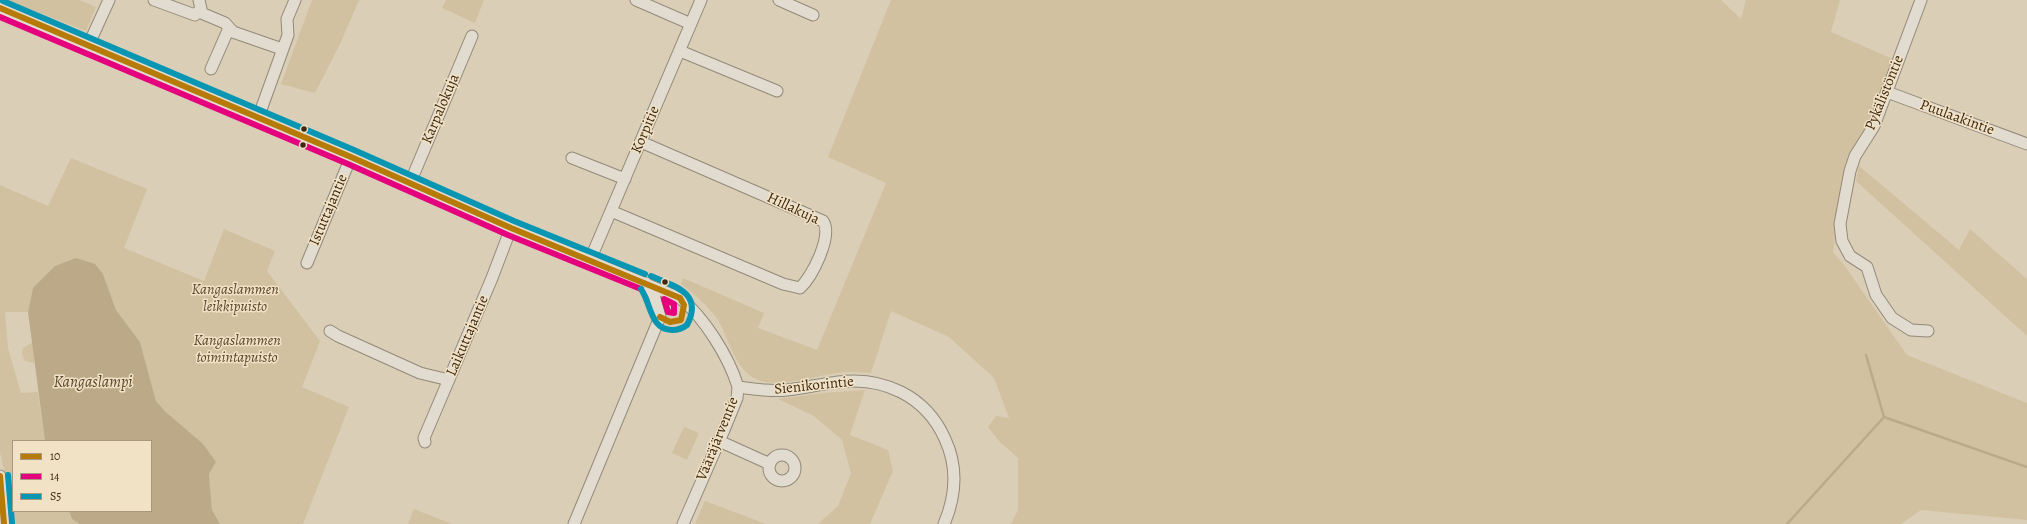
<!DOCTYPE html>
<meta charset="utf-8">
<style>
body{margin:0}
#map{position:relative;width:2027px;height:524px;overflow:hidden;background:#daceb6;font-family:Alegreya,serif}
canvas{display:block}
.legend{position:absolute;left:12px;top:440px;width:140px;height:72px;box-sizing:border-box;background:#f1e2c6;border:1px solid #a9987e;margin:0;padding:5px 7px;list-style:none;font-size:12px;color:#3d2911}
.legend li{display:flex;align-items:center;gap:8px;height:20px}
.legend b{width:20px;border:1px solid #a9987e}
</style>
<div id="map">
<canvas width="2027" height="524"></canvas>
<ul class="legend">
<li><b style="height:5px;background:#b67a06"></b>10</li>
<li><b style="height:5px;background:#e5007d"></b>14</li>
<li><b style="height:5px;background:#0996b2"></b>S5</li>
</ul>
</div>
<script>
const ctx = document.querySelector('canvas').getContext('2d');
ctx.lineJoin = 'round';
function fill(path, color) { ctx.fillStyle = color; ctx.fill(path, 'evenodd'); }
function strokePath(path, color, width, dash) { ctx.strokeStyle = color; ctx.lineWidth = width; ctx.lineCap = dash ? 'butt' : 'round'; ctx.setLineDash(dash || []); ctx.stroke(path); }
function write(font, color, halo, rows, align = 'center') {
  ctx.font = font + ' Alegreya,serif'; ctx.lineWidth = 3; ctx.setLineDash([]); ctx.textBaseline = 'middle'; ctx.strokeStyle = halo; ctx.fillStyle = color; for (const [text, x, y, turn = 0] of rows) {
    ctx.save(); ctx.translate(x, y); ctx.rotate((+turn || 0) * Math.PI / 180); ctx.textAlign = isNaN(turn) ? turn : align; if (halo) ctx.strokeText(text, 0, 0); ctx.fillText(text, 0, 0); ctx.restore();
  }
}
fill(new Path2D(`
 M 7,0 L 79,0 L 96,7 L 86,31 Z
 M 312,0 L 359,0 L 340,44 L 315,93 L 281,84 Z
 M 446,0 L 484,0 L 475,23 L 442,8 Z
 M 891,0 L 1721,0 L 1741,19 L 1746,0 L 1840,0 L 1831,32 L 1895,60 L 1868,126 L 1848,155 L 1833,252 L 1844,265 L 1907,355 L 2027,403 L 2027,520 L 1921,510 L 1901,524 L 1011,524 L 1018,510 L 1018,458 L 1000,442 L 988,427 L 996,416 L 1009,418 L 994,378 L 949,337 L 891,311 L 871,373 C 863,372 854,372 846,372 C 819,374 789,387 761,381 C 736,374 729,339 718,320 C 708,306 694,294 681,284 L 683,278 L 764,313 L 758,328 L 817,350 L 886,183 L 828,157 Z
 M 71,158 L 147,189 L 124,248 L 204,281 L 224,229 L 275,251 L 267,271 L 320,341 L 302,387 L 349,407 L 303,524 L 220,524 L 212,510 L 209,474 L 216,462 L 156,401 L 140,342 L 116,310 L 103,274 L 33,288 L 28,312 L 5,312 L 8,348 L 21,393 L 38,392 L 45,441 L 13,441 L 13,511 L 69,511 L 72,519 L 79,524 L 9,524 L 4,470 L 0,452 L 0,185 L 48,206 Z
 M 1859,166 L 1959,250 L 1970,229 L 2027,279 L 2027,336 L 1856,181 Z
 M 35,341 L 34,363 L 25,361 L 22,354 L 23,348 Z
 M 865,390 L 850,435 L 888,450 L 893,471 L 870,524 L 818,524 L 838,506 L 851,473 L 842,440 L 814,416 L 778,399 L 823,393 Z
 M 684,427 L 699,433 L 687,460 L 672,453 Z
 M 705,501 L 766,524 L 695,524 Z
 M 414,509 L 452,524 L 408,524 Z`), '#d2c1a0');
fill(new Path2D(`
 M 76,258 L 95,264 L 103,274 L 116,310 L 140,342 L 156,401 L 166,412 L 203,444 L 216,462 L 209,474 L 212,510 L 220,524 L 79,524 L 72,519 L 69,511 L 151,511 L 151,441 L 45,441 L 28,312 L 33,288 L 55,266 Z`), '#bca988');
strokePath(new Path2D(`
 M 1884,417 L 2027,467
 M 1787,524 L 1884,417 L 1866,355`), '#bca988', 2.5);
const minor = new Path2D(`
 M 154,0 L 195,15 L 201,9 L 199,0
 M 636,0 L 691,24
 M 779,0 L 813,15
 M 1921,0 L 1874,126 L 1855,156 L 1850,171 L 1840,224 L 1842,241 L 1850,256 L 1867,267 L 1876,295 L 1892,318 L 1911,330 L 1928,331
 M 0,8 L 351,157 L 511,228 L 680,298 C 704,317 729,357 738,387 L 737,398 L 724,430 L 683,524
 M 199,12 L 225,23 L 233,32 L 282,49
 M 88,46 L 109,0
 M 680,51 L 777,91
 M 211,69 L 229,28
 M 1887,92 L 2027,144
 M 258,118 L 288,35 L 287,19 L 295,0
 M 572,158 L 625,179
 M 410,183 L 472,36
 M 611,211 L 783,284 L 800,288 C 812,277 833,236 823,221 L 641,142
 M 590,260 L 701,0
 M 307,263 L 351,157
 M 330,331 L 338,336 L 420,373 L 449,380
 M 738,387 C 755,389 770,392 787,390 C 804,388 821,384 838,382 C 883,376 926,396 945,439 C 958,467 956,496 944,524
 M 719,441 L 770,464
 M 425,442 L 424,438 L 492,278 L 511,228
 M769 468a13 13 0 1 1 26 0a13 13 0 1 1-26 0Z
 M 0,476 L 4,524
 M 574,524 L 660,317 L 654,295 L 646,283`);
strokePath(minor, '#928978', 13);
strokePath(minor, '#e2dcd0', 11);
strokePath(new Path2D(`
 M 0,8 L 351,157 L 511,228 L 680,298
 M 660,317 L 670,322 L 681,320 L 684,305 L 680,298
 M 0,476 L 4,524`), '#b67a06', 6);
strokePath(new Path2D(`
 M 0,17 L 348,164 L 508,235 L 641,289
 M 664,299 L 674,304 L 674,313 L 668,312 Z`), '#e5007d', 6);
strokePath(new Path2D(`
 M 3,1 L 354,150 L 514,221 L 645,274
 M 641,289 C 651,303 650,330 672,330 C 677,330 683,328 687,325 C 704,293 674,286 651,276
 M 8,475 L 12,523`), '#0996b2', 6);
for (const [x, y, r, color] of [
 [304,129,3.5,"#3d2911"],
 [303,145,3.5,"#3d2911"],
 [665,282,3.5,"#3d2911"]
]) { const dot = new Path2D(); dot.arc(x, y, r, 0, 2 * Math.PI); ctx.fillStyle = color; ctx.fill(dot); strokePath(dot, '#f1e2c6', 1.5); }
write('15px', '#3d2911', '#f1e2c6', [
 ["Pykälistöntie",1885,93,-68],
 ["Karpalokuja",441,109,-67],
 ["Puulaakintie",1957,118,20],
 ["Korpitie",646,130,-67],
 ["Hillakuja",793,209,25],
 ["Istuttajantie",329,210,-67],
 ["Laikuttajantie",468,336,-67],
 ["Sienikorintie",814,386,-6],
 ["Vääräjärventie",718,439,-68]
]);
write('italic 15px', '#5a452a', '#f1e2c6', [
 ["Kangaslammen",235,290],
 ["leikkipuisto",235,307],
 ["Kangaslammen",237,341],
 ["toimintapuisto",237,358]
]);
write('italic 16px', '#5a452a', '#f1e2c6', [
 ["Kangaslampi",93,383]
]);
</script>
